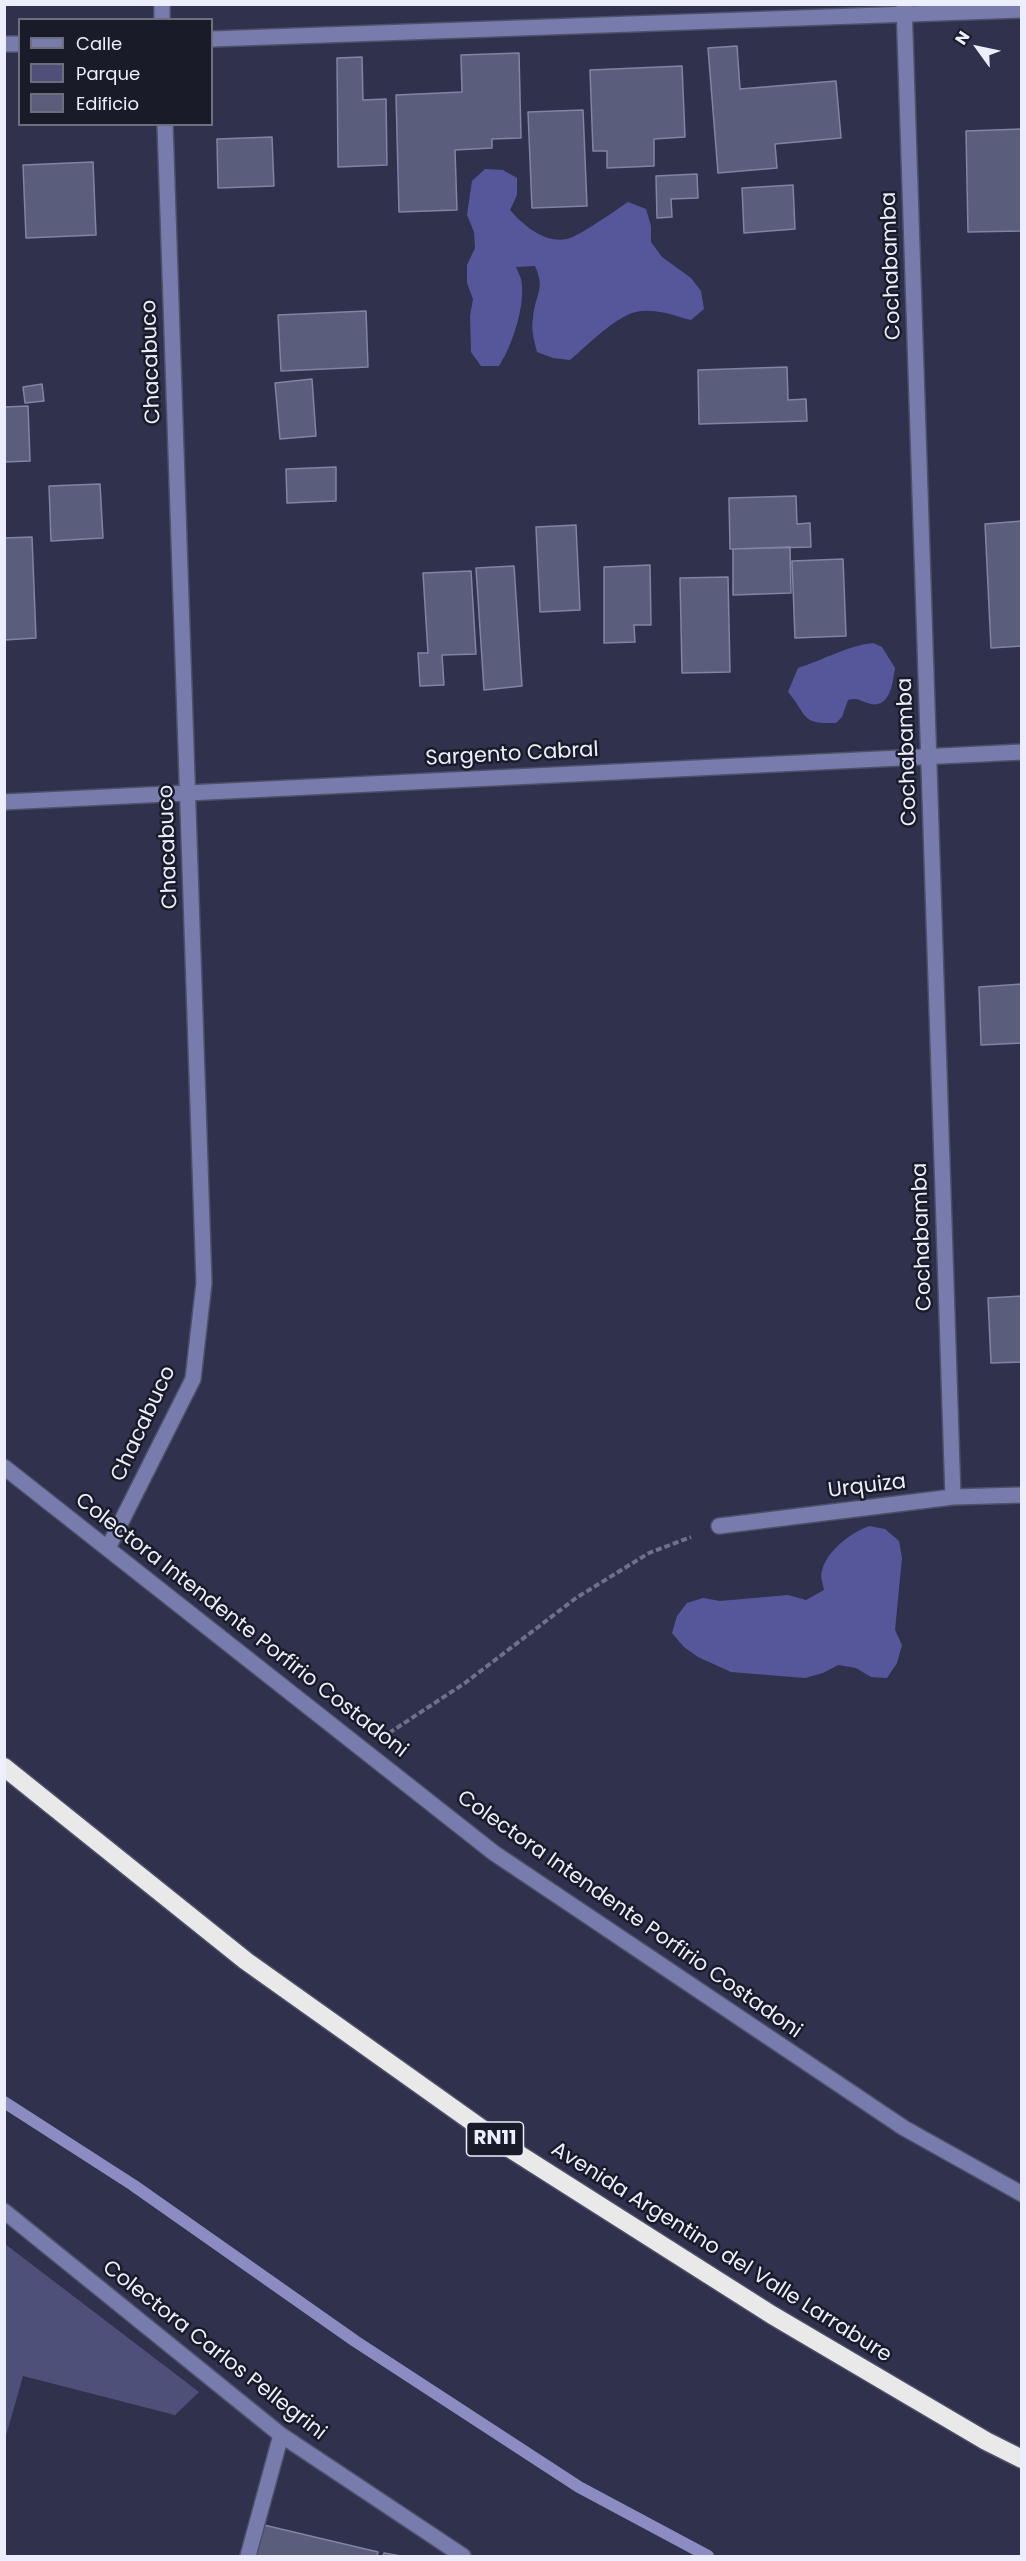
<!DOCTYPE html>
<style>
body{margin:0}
#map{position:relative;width:1026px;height:2561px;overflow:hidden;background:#30324d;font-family:Poppins,sans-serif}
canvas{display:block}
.frame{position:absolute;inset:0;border:6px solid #edeefd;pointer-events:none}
.legend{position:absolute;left:18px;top:18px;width:195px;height:108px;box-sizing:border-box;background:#1a1b28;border:2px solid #6e6f7d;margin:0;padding:8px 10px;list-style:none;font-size:18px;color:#edeefd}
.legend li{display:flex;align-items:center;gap:12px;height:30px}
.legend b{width:30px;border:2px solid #6e6f7d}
.north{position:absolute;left:948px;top:18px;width:60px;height:60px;-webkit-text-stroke:4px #1a1b28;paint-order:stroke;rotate:303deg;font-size:16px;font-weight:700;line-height:24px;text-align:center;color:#edeefd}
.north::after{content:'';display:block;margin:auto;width:21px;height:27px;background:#edeefd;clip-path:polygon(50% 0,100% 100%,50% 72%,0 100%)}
</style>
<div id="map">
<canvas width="1026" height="2561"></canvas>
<div class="frame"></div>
<ul class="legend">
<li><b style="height:8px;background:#787cad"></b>Calle</li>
<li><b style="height:16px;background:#4e507a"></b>Parque</li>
<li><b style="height:16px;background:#5a5d7b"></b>Edificio</li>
</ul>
<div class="north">N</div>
</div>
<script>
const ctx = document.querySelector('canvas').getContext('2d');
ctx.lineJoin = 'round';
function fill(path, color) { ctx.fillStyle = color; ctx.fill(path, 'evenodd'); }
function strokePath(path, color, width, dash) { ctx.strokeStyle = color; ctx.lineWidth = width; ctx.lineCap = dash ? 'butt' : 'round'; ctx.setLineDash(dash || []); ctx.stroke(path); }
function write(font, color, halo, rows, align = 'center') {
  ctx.font = font + ' Poppins,sans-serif'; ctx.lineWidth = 5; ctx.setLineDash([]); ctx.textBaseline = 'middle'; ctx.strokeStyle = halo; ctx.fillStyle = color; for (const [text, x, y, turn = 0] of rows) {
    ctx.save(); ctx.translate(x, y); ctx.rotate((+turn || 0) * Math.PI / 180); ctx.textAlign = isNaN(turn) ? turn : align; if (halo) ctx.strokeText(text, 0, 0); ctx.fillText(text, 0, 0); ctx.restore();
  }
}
fill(new Path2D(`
 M 5,2244 L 199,2392 L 175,2415 L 23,2376 L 5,2439 Z`), '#4e507a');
fill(new Path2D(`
 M 485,169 L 503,170 L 517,178 L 517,195 L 510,210 C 523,225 545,244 567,239 C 578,237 616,210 628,202 L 646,209 L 651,226 L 651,242 L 662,257 L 691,278 L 701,291 L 704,309 L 691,320 C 676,316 658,309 641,311 C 618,313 588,345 570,360 L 553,358 L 537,352 C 534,340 531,330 533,318 C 535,294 546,290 535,266 L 516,267 C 518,272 522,279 522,285 C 524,309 512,346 499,366 L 481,366 L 471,352 L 470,316 L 473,299 L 467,283 L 467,265 L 475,248 L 474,232 L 467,215 L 472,181 Z
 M 873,643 L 882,647 L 895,668 C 893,680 891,708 871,704 C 861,702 859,697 848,700 L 842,717 L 836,723 C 800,724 809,717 788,692 L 798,668 C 823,660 847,646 873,643 Z
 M 869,1526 L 885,1529 L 899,1541 L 902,1558 L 895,1630 L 902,1645 L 897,1663 L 887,1678 L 871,1677 L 856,1668 L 838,1665 L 823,1673 L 805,1678 L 731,1672 L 698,1657 L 684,1647 L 672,1633 L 677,1616 L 687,1603 L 703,1598 L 720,1601 L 788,1595 L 806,1600 L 824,1590 C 823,1584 820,1576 822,1571 C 827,1550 851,1533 869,1526 Z`), '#56579b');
strokePath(new Path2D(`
 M 4,2102 L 133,2185 L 355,2341 L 579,2487 L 708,2556`), '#8b8dc2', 12);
const building = new Path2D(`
 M 737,46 L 740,89 L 836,81 L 841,138 L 775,144 L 777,168 L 718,173 L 708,48 Z
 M 519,53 L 521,138 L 492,139 L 492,148 L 455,150 L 457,210 L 399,212 L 396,95 L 462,92 L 461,55 Z
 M 362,57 L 363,100 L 386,99 L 387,165 L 338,167 L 337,58 Z
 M 682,66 L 685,137 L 654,139 L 654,166 L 607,168 L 607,151 L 593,151 L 590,70 Z
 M 583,110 L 587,206 L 532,208 L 528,112 Z
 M 1022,129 L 1022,231 L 968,232 L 966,131 Z
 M 272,137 L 274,186 L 218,188 L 217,139 Z
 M 93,162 L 96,235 L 26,238 L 23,165 Z
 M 697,174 L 698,198 L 671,199 L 672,217 L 657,218 L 656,176 Z
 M 793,185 L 795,229 L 744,233 L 742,188 Z
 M 366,311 L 368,367 L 281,371 L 278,315 Z
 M 787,367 L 788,400 L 806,399 L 807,421 L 699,424 L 698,370 Z
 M 312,379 L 316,436 L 280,439 L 275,383 Z
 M 42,384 L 44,401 L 25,403 L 23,387 Z
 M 28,406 L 30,461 L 4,462 L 4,407 Z
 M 336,467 L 336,501 L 287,503 L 286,469 Z
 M 100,484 L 103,538 L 51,541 L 49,486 Z
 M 796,496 L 797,524 L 810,523 L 811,547 L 730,549 L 729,498 Z
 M 1022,521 L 1022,646 L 991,648 L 985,524 Z
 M 576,525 L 580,610 L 540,612 L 536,527 Z
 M 32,537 L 36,638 L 4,640 L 4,538 Z
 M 790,547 L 791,593 L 733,595 L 733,549 Z
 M 843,559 L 846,636 L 795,638 L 792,561 Z
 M 650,565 L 651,625 L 634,625 L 635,642 L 604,643 L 604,567 Z
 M 514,566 L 522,686 L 484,690 L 476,568 Z
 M 471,571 L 476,654 L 442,655 L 444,685 L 420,686 L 418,653 L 428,653 L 423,573 Z
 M 728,577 L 730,672 L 682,673 L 680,578 Z
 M 1022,984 L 1022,1043 L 981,1045 L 979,987 Z
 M 1022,1296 L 1022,1362 L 991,1363 L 988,1298 Z
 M 264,2525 L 378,2552 L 377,2556 L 256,2556 Z
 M 384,2553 L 401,2556 L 383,2556 Z`);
fill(building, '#5a5d7b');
strokePath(building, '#8184a4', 1.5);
const minor = new Path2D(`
 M 162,4 L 162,20
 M 904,4 L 953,1497
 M 212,39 L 1022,10
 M 4,44 L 20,44
 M 4,802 L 1022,752
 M 4,1467 L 494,1853 L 904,2128 L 1022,2194
 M 719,1526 L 953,1497 L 1022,1495
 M 108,1548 L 193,1379 L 204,1283 L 165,124
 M 4,2211 L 281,2435 L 463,2556
 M 248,2556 L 281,2435`);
const highway = new Path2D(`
 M 4,1767 L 246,1961 L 509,2148 L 772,2315 L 986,2441 L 1022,2459`);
strokePath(minor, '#4e5069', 18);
strokePath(highway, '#4e5069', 21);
strokePath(new Path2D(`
 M 389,1733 L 465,1683 L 576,1598 L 649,1553 L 691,1537`), '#6f7188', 4, [6, 3]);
strokePath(minor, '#787cad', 15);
strokePath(highway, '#e9e9e9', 18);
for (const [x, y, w] of [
 [495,2139,57]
]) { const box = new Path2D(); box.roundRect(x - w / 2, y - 17, w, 34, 4.5); ctx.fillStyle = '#1a1b28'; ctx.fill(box); strokePath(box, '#edeefd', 1.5); }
write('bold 20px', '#edeefd', null, [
 ["RN11",495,2139]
]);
write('21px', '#edeefd', '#1a1b28', [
 ["Cochabamba",892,266,-92],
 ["Chacabuco",152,362,-92],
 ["Cochabamba",908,752,-92],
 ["Sargento Cabral",512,755,-3],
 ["Chacabuco",169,847,-92],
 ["Cochabamba",923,1237,-92],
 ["Chacabuco",144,1424,-65],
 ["Urquiza",867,1487,-7],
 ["Colectora Intendente Porfirio Costadoni",241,1626,38],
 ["Colectora Intendente Porfirio Costadoni",629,1915,35],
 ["Avenida Argentino del Valle Larrabure",721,2253,32],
 ["Colectora Carlos Pellegrini",214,2351,38]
]);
</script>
